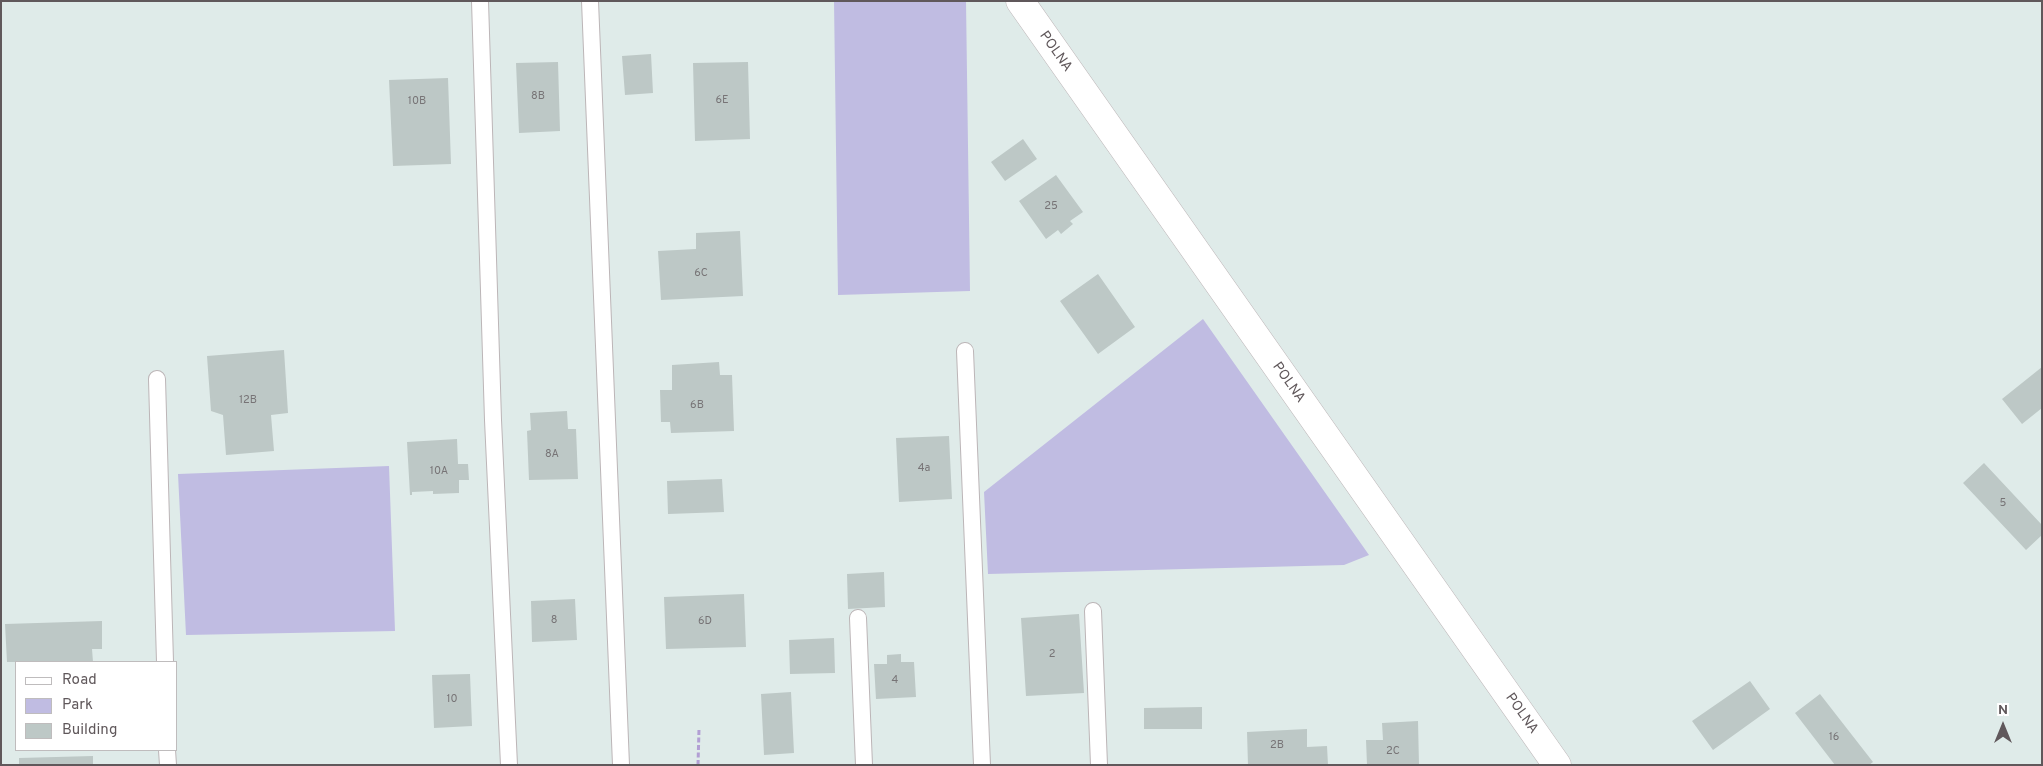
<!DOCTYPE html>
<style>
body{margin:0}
#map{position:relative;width:2043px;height:766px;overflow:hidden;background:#dfebe9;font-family:Overpass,sans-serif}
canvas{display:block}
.frame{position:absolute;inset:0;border:2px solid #60585b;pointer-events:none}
.legend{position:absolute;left:15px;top:661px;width:162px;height:90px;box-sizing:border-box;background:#fff;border:1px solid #bfbcbd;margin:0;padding:6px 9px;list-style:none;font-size:15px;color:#60585b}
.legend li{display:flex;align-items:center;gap:10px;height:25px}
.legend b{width:25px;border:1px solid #bfbcbd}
.north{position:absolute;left:1978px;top:701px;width:50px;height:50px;-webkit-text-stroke:4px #fff;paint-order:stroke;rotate:0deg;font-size:14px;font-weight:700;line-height:20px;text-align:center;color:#60585b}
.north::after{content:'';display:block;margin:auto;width:18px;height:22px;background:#60585b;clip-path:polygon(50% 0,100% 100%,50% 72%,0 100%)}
</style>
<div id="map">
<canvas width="2043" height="766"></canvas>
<div class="frame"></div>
<ul class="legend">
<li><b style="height:6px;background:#fff"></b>Road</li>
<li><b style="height:14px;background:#c0bce2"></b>Park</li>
<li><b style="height:14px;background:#bdc8c6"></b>Building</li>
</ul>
<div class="north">N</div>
</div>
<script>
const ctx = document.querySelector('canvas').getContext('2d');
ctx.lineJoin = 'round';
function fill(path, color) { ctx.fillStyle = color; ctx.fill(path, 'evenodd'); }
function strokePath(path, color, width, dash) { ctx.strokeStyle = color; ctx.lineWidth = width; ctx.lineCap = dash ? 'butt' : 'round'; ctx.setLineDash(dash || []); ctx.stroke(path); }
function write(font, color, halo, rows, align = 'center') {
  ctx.font = font + ' Overpass,sans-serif'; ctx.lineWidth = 5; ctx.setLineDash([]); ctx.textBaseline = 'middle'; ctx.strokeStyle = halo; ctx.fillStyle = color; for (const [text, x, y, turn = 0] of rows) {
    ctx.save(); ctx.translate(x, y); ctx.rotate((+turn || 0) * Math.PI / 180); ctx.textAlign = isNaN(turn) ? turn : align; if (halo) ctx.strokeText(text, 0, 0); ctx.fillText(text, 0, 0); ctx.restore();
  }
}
fill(new Path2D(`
 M 834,1 L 966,1 L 970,291 L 838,295 Z
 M 1203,319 L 1369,555 L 1344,565 L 988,574 L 984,492 Z
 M 389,466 L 395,631 L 186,635 L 178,474 Z`), '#c0bce2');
fill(new Path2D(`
 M 651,54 L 653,93 L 625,95 L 622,56 Z
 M 558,62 L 560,131 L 519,133 L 516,63 Z
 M 748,62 L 750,139 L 695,141 L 693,63 Z
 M 448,78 L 451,164 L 393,166 L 389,80 Z
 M 1023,139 L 1037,159 L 1005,181 L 991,162 Z
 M 1056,175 L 1083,212 L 1070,221 L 1073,224 L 1061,234 L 1058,230 L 1046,239 L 1019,201 Z
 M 740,231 L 743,296 L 661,300 L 658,251 L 696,249 L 696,233 Z
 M 1098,274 L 1135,327 L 1098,354 L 1060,301 Z
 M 284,350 L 288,413 L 271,415 L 274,451 L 226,455 L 223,415 L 211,411 L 207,356 Z
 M 719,362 L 720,375 L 732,375 L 734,431 L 671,433 L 670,422 L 661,422 L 660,390 L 672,390 L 672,365 Z
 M 2042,367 L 2042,408 L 2022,424 L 2002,399 Z
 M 567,411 L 568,429 L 576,429 L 578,479 L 529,480 L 527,431 L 531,430 L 530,413 Z
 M 949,436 L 952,499 L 899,502 L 896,438 Z
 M 457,439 L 458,464 L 468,464 L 469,480 L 459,480 L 459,493 L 433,494 L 433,491 L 412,492 L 412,495 L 410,495 L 407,442 Z
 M 1984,463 L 2042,525 L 2042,535 L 2026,550 L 1963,483 Z
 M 722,479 L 724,512 L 668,514 L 667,481 Z
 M 884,572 L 885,607 L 848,609 L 847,574 Z
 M 744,594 L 746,647 L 666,649 L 664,597 Z
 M 575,599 L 577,640 L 532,642 L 531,601 Z
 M 1079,614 L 1084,693 L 1026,696 L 1021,618 Z
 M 102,621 L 102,649 L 92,649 L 93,662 L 7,662 L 5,624 Z
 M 834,638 L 835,673 L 790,674 L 789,640 Z
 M 901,654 L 901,662 L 914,662 L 916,697 L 876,699 L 874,664 L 887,664 L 887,655 Z
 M 470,674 L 472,726 L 434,728 L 432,675 Z
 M 1750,681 L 1770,709 L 1713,750 L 1692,721 Z
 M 791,692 L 794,753 L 764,755 L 761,694 Z
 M 1820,694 L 1873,762 L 1869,765 L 1835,765 L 1795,713 Z
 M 1202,707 L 1202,729 L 1144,729 L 1144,708 Z
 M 1418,721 L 1419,765 L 1367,765 L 1366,740 L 1383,740 L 1382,723 Z
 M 1307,729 L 1307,747 L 1327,746 L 1328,765 L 1248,765 L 1247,732 Z
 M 93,756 L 93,765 L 19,765 L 19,758 Z`), '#bdc8c6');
const service = new Path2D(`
 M 480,1 L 493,420 L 509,765
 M 590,1 L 621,765
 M 965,351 L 982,765
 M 157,379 L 165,662
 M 1093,611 L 1099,765
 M 858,618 L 864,765
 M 167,750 L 168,765`);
const minor = new Path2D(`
 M 1020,1 L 1557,765`);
strokePath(service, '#bcb5b7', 18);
strokePath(minor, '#bcb5b7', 29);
strokePath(new Path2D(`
 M 698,765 L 699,729`), '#b29fd4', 3, [5, 2.5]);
strokePath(service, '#fff', 16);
strokePath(minor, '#fff', 28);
write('11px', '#777476', null, [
 ["8B",538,97],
 ["6E",722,101],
 ["10B",417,102],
 ["25",1051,207],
 ["6C",701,274],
 ["12B",248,401],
 ["6B",697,406],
 ["8A",552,455],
 ["4a",924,469],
 ["10A",439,472],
 ["5",2003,504],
 ["8",554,621],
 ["6D",705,622],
 ["2",1052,655],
 ["4",895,681],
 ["10",452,700],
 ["16",1834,738],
 ["2B",1277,746],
 ["2C",1393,752]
]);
write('14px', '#60585b', '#fff', [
 ["POLNA",1055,52,55],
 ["POLNA",1288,383,55],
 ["POLNA",1521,714,55]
]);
</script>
